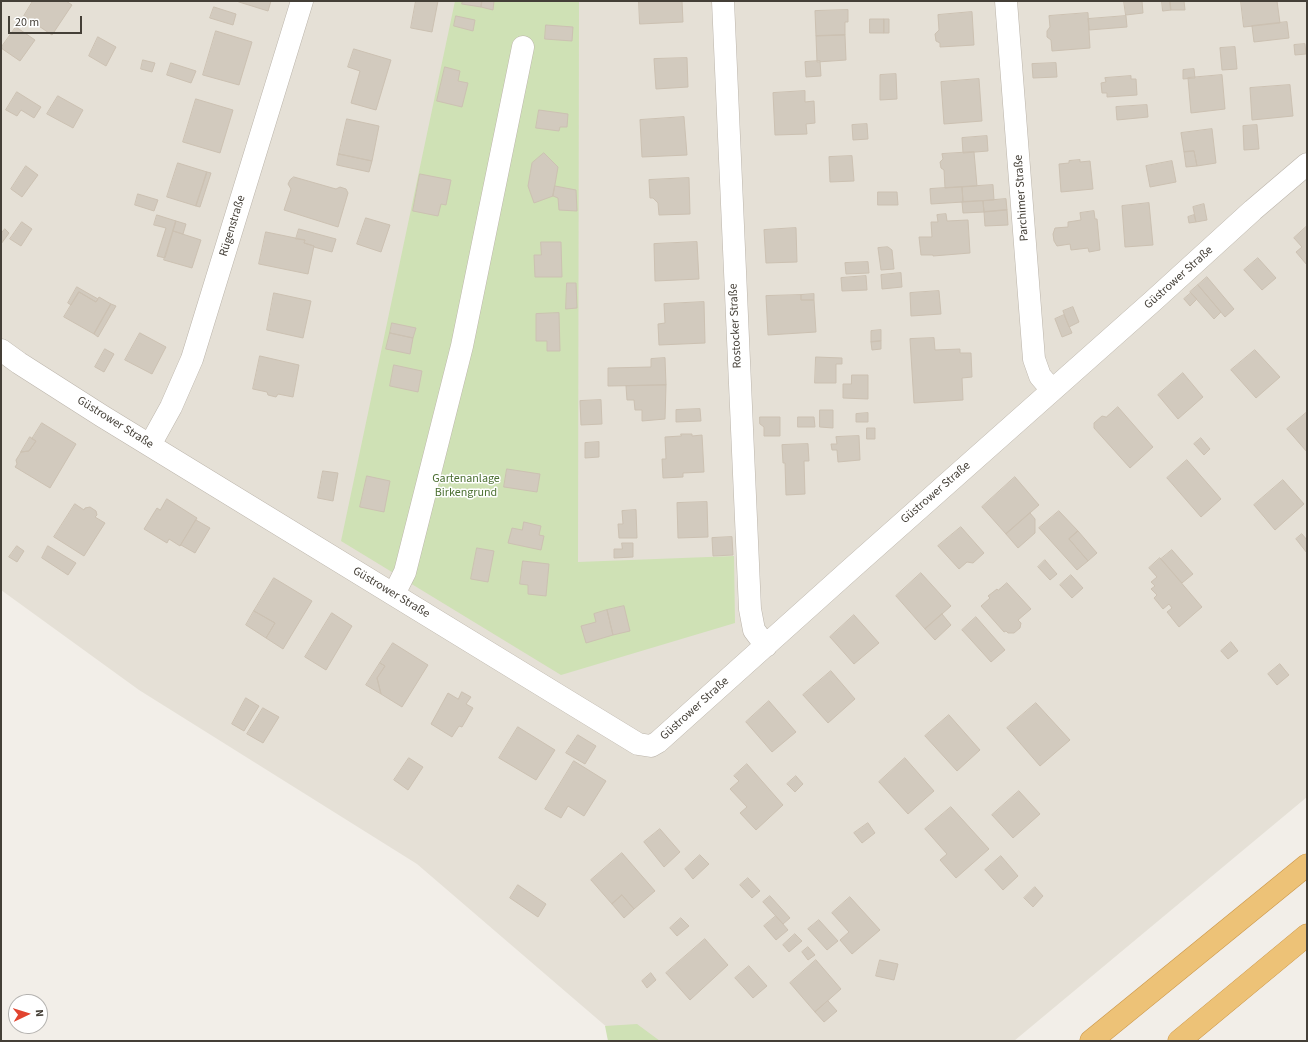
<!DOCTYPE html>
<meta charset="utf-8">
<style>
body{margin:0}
#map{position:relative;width:1308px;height:1042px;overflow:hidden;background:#f2eee8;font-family:"Source Sans 3",sans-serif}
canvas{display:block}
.frame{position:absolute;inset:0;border:2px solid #443f37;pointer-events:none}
.north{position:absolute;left:8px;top:994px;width:40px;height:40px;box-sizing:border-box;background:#fff;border:1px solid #b4b2af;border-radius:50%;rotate:86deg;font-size:11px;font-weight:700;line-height:16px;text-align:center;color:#443f37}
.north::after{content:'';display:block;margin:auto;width:14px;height:18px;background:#e1442f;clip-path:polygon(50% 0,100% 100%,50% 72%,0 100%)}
.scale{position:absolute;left:8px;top:16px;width:74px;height:18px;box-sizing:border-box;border:2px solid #443f37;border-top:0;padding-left:5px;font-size:12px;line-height:14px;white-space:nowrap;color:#443f37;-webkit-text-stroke:3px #fff;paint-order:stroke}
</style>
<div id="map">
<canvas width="1308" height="1042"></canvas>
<div class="frame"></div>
<div class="north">N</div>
<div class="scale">20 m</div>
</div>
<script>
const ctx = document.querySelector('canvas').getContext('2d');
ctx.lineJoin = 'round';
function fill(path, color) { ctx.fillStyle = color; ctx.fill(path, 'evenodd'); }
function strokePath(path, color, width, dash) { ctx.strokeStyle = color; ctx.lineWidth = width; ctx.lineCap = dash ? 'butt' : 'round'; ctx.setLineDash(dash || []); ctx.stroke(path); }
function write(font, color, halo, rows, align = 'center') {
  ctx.font = font + ' "Source Sans 3",sans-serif'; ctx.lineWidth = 3; ctx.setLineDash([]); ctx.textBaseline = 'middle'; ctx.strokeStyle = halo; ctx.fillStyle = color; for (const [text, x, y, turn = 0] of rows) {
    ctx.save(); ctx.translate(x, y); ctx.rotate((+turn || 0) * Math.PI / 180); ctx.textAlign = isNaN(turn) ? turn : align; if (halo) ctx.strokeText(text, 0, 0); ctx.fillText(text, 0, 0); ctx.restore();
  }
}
fill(new Path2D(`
 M 1,1 L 1307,1 L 1307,797 L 1014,1041 L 623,1041 L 417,864 L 139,690 L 1,590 Z`), '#e5e0d6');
fill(new Path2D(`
 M 455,1 L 579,1 L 578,562 L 734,556 L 735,623 L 561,675 L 341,541 Z
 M 637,1024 L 660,1041 L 608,1041 L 605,1026 Z`), '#cfe1b5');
const building = new Path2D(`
 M 33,1 L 66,1 L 72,5 L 52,35 L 24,16 Z
 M 240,1 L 271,1 L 268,11 L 239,2 Z
 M 416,1 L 438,1 L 432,32 L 411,28 Z
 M 463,1 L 482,1 L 481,7 L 462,4 Z
 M 482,1 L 494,1 L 493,10 L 481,7 Z
 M 639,1 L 682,1 L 683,22 L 640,24 Z
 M 1124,1 L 1142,1 L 1143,13 L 1126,15 Z
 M 1162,1 L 1170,1 L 1171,10 L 1163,11 Z
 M 1170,1 L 1184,1 L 1185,10 L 1171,10 Z
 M 1241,1 L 1277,1 L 1280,23 L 1244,27 Z
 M 214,7 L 236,14 L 233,25 L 210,18 Z
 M 848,10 L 848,22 L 845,22 L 845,35 L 816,36 L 815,11 Z
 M 972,12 L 974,45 L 940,47 L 940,43 L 936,41 L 935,34 L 939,30 L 938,15 Z
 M 1088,13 L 1090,48 L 1052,51 L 1051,40 L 1047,37 L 1047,31 L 1050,27 L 1049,16 Z
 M 456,16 L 475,20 L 473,31 L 454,26 Z
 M 1126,16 L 1127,27 L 1089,30 L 1088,19 Z
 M 870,19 L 884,19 L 884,33 L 870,33 Z
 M 884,19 L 889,19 L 889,33 L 884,33 Z
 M 1287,22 L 1289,38 L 1254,42 L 1252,26 Z
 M 546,25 L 573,27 L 572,41 L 545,39 Z
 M 16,27 L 35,40 L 20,61 L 1,48 Z
 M 216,31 L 252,42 L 239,85 L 203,75 Z
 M 845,35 L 846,60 L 817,62 L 816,36 Z
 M 98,37 L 116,47 L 106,66 L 89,56 Z
 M 1305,44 L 1306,54 L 1295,55 L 1294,45 Z
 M 1235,47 L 1237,69 L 1222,70 L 1220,48 Z
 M 354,49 L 391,60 L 376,110 L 351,103 L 360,71 L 348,67 Z
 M 687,58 L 688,87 L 656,89 L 654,59 Z
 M 143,60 L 155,63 L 152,72 L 141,69 Z
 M 820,61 L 821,76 L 806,77 L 805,62 Z
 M 171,63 L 196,71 L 191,83 L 167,75 Z
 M 1056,63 L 1057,77 L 1033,78 L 1032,64 Z
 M 445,67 L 460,71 L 458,81 L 468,83 L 462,107 L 437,101 Z
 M 1194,69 L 1195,78 L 1183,79 L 1183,70 Z
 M 896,74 L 897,99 L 880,100 L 880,75 Z
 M 1222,75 L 1225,109 L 1191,113 L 1188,78 Z
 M 1131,76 L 1131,79 L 1136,79 L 1137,95 L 1107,97 L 1107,93 L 1102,93 L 1101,83 L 1106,82 L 1105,78 Z
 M 979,79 L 982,121 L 944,124 L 941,82 Z
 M 1290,85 L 1293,116 L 1252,120 L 1250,88 Z
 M 805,91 L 805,102 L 814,101 L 815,123 L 806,124 L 807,134 L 775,135 L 773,93 Z
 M 17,92 L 41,107 L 34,118 L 21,110 L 17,116 L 6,110 Z
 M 58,96 L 83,110 L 73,128 L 47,114 Z
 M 196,99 L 233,110 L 220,153 L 183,142 Z
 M 1147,105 L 1148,117 L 1117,120 L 1116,107 Z
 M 539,110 L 568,114 L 567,127 L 560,127 L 559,131 L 536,128 Z
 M 684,117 L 687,155 L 642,157 L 640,120 Z
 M 347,119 L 379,126 L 372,161 L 339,154 Z
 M 867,124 L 868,139 L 853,140 L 852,125 Z
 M 1257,125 L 1259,149 L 1244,150 L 1243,126 Z
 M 1212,129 L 1216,163 L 1197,166 L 1194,151 L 1184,152 L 1181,133 Z
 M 987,136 L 988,151 L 963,153 L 962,138 Z
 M 1194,151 L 1197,166 L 1186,167 L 1184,152 Z
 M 974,152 L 977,186 L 945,188 L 944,170 L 941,168 L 940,162 L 943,159 L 942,154 Z
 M 544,153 L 558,167 L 553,196 L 534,203 L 528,186 L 532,163 Z
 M 339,154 L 372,161 L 369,172 L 337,165 Z
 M 852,156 L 854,181 L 830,182 L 829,157 Z
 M 1080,160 L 1080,162 L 1090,161 L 1093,189 L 1061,192 L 1059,164 L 1069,163 L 1069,161 Z
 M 1172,161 L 1176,182 L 1150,187 L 1146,166 Z
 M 178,163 L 207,172 L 196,206 L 167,197 Z
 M 26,166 L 38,175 L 22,197 L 11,189 Z
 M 207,172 L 211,173 L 200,207 L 196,206 Z
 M 420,174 L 451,180 L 446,205 L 441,204 L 438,216 L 413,211 Z
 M 294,177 L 336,189 L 340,187 L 346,189 L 348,193 L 338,227 L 284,210 L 291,189 L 288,184 L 290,180 Z
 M 689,178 L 690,214 L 659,215 L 658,203 L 653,198 L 650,198 L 649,180 Z
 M 993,185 L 994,200 L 963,202 L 962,187 Z
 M 555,186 L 576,190 L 577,211 L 559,210 L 558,198 L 553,196 Z
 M 962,187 L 963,202 L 931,204 L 930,189 Z
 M 878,192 L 897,192 L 898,205 L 878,205 Z
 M 138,194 L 158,200 L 154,211 L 135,205 Z
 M 1006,199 L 1007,210 L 984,212 L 983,201 Z
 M 983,201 L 984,212 L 963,213 L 962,202 Z
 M 1149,203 L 1153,245 L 1125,247 L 1122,206 Z
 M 1204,204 L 1207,220 L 1196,222 L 1193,207 Z
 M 1007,210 L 1008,225 L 985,226 L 984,212 Z
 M 1094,211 L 1095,219 L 1097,219 L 1100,250 L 1089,252 L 1088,248 L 1071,250 L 1070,244 L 1057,246 L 1054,241 L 1053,234 L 1055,228 L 1068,227 L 1068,222 L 1081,220 L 1080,213 Z
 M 946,214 L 947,221 L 968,220 L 970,253 L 933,256 L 933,255 L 921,255 L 919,237 L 932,237 L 931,222 L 938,222 L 937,215 Z
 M 157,215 L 176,221 L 165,258 L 157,256 L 166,228 L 154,225 Z
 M 1194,215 L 1196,222 L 1189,223 L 1188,217 Z
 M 366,218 L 390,225 L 381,252 L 357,244 Z
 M 176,221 L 186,224 L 183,234 L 173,231 Z
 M 22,222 L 32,229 L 21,246 L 10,239 Z
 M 1307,226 L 1307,265 L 1296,252 L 1302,247 L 1294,238 Z
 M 796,228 L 797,262 L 766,263 L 764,230 Z
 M 5,229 L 9,233 L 1,244 L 1,234 Z
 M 299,229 L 336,239 L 332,252 L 314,247 L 314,246 L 304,243 L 305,240 L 296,239 Z
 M 173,231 L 201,240 L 192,268 L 164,260 Z
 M 266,232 L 305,240 L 304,243 L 314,246 L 308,274 L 259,264 Z
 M 541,242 L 561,242 L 562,277 L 535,277 L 534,255 L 541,255 Z
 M 697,242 L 699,279 L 655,281 L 654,244 Z
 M 888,247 L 892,250 L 894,269 L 881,270 L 878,248 Z
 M 1258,258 L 1276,278 L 1262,290 L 1244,270 Z
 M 868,262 L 869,273 L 846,274 L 845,263 Z
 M 901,273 L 902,287 L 882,289 L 881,275 Z
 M 866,276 L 867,290 L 842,291 L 841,278 Z
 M 1207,277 L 1234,309 L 1225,317 L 1198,285 Z
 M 567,283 L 576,283 L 577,308 L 566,309 Z
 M 1198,285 L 1221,312 L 1214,319 L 1190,292 Z
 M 77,287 L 98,299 L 96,302 L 79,292 L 71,305 L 68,303 Z
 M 939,291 L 941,314 L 911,316 L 910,293 Z
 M 79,292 L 96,302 L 99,297 L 111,304 L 94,334 L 64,317 Z
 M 274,293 L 311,301 L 303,338 L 267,330 Z
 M 1191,293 L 1197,299 L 1190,306 L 1184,299 Z
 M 814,294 L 814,300 L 801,300 L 801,295 Z
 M 801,295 L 801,300 L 814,300 L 816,332 L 768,335 L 766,296 Z
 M 704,302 L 705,343 L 659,345 L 658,324 L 665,323 L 664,304 Z
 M 111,304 L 116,306 L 98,337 L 94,334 Z
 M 1073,307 L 1079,322 L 1069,327 L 1063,311 Z
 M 559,313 L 560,351 L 547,351 L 547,341 L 536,341 L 536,314 Z
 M 1064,315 L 1072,333 L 1062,337 L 1055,319 Z
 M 392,323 L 416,328 L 413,338 L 390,333 Z
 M 881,330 L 881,341 L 871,342 L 871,331 Z
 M 140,333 L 166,347 L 152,374 L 125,360 Z
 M 390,333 L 413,338 L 410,354 L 386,349 Z
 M 934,338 L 935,350 L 960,349 L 960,353 L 971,353 L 972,377 L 962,378 L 963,400 L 914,403 L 910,339 Z
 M 881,341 L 881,349 L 872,350 L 871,342 Z
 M 105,349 L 114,354 L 104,372 L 95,367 Z
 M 1255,350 L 1280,377 L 1256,398 L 1231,370 Z
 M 260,356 L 299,365 L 293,397 L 278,394 L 276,397 L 268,395 L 267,392 L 253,389 Z
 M 816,357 L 842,358 L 842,364 L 836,364 L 836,383 L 815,383 Z
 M 665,358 L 666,385 L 608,386 L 608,368 L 651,367 L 651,359 Z
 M 394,365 L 422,371 L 418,392 L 390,386 Z
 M 1183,373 L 1203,397 L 1178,419 L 1158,395 Z
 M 852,375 L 868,375 L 868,399 L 843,398 L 843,384 L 851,384 Z
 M 666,385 L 665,419 L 642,421 L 642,410 L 635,410 L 634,400 L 627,400 L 626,386 Z
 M 601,400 L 602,424 L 581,425 L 580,401 Z
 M 1118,407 L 1153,447 L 1130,468 L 1094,428 L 1094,423 L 1102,416 L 1106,417 Z
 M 700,409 L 701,421 L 676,422 L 676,410 Z
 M 820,410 L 833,410 L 833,428 L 820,427 Z
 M 1307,412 L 1307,452 L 1287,429 Z
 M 868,413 L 868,422 L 856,422 L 856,414 Z
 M 760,417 L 780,417 L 780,436 L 764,436 L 764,427 L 760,424 Z
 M 798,417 L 814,417 L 815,427 L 798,427 Z
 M 42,423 L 76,444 L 50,488 L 15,467 L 17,464 L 16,460 L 21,452 L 29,451 L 36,441 L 32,439 Z
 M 867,428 L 875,428 L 875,439 L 867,439 Z
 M 681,434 L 692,434 L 692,436 L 702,435 L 704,472 L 683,473 L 683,477 L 663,478 L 662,459 L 666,459 L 665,437 L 681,436 Z
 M 859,436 L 860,460 L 838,462 L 837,450 L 832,450 L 831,444 L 837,444 L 836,437 Z
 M 30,437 L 36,441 L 29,451 L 21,452 Z
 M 1201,438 L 1210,449 L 1204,455 L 1194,444 Z
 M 599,442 L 599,457 L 585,458 L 585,443 Z
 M 808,444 L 809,461 L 804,461 L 805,494 L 786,495 L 785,463 L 783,463 L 782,445 Z
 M 1187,460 L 1221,499 L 1201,517 L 1167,478 Z
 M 507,469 L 540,474 L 537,492 L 504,487 Z
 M 323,471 L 338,473 L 333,501 L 318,498 Z
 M 367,476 L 390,481 L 384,512 L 360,507 Z
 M 1015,477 L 1039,505 L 1006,534 L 982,507 Z
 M 1283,480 L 1304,504 L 1275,530 L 1254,505 Z
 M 167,499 L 197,518 L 180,546 L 169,539 L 167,543 L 144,529 L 157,508 L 160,510 Z
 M 707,502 L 708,537 L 678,538 L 677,503 Z
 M 75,504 L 84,510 L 85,508 L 90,507 L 96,511 L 97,515 L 95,517 L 105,523 L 84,556 L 54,537 Z
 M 636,510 L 637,538 L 619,538 L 618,524 L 623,524 L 622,511 Z
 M 1059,511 L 1078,531 L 1069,539 L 1088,561 L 1077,570 L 1039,528 Z
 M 1030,513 L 1035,519 L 1035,533 L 1018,548 L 1006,534 Z
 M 196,520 L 210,528 L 195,553 L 181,545 Z
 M 524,522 L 541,526 L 539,535 L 544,536 L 541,550 L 508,543 L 512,528 L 522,530 Z
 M 961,527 L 984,553 L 973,563 L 967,562 L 959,569 L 938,546 Z
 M 1078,531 L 1097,553 L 1088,561 L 1069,539 Z
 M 1302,534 L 1307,540 L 1307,553 L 1296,539 Z
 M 732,537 L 733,555 L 713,556 L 712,538 Z
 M 622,543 L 633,543 L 633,557 L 614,558 L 614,549 L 622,549 Z
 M 17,546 L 24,551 L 17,562 L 9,557 Z
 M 48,546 L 76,563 L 68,575 L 42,558 Z
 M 477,548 L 494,551 L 488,582 L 471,579 Z
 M 1172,550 L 1193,574 L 1182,583 L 1161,559 Z
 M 1160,558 L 1202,607 L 1179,627 L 1167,612 L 1172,608 L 1169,604 L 1163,609 L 1154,598 L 1157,595 L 1151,589 L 1155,586 L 1151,582 L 1157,577 L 1149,568 Z
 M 1045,560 L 1057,574 L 1050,580 L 1038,567 Z
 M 523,561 L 549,564 L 546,596 L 528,594 L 528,585 L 520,584 Z
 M 921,573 L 951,606 L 925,629 L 896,596 Z
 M 1071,575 L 1083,588 L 1072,598 L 1060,585 Z
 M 274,578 L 312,601 L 283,649 L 266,638 L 275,623 L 254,611 Z
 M 1007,583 L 1031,609 L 1018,620 L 1021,623 L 1020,628 L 1014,633 L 1008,633 L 1006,631 L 1004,632 L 981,606 L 990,598 L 988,596 L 997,589 L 998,590 Z
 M 624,606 L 630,631 L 613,635 L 607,610 Z
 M 607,610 L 613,635 L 586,643 L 581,626 L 596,622 L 594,614 Z
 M 254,611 L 275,623 L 266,638 L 246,625 Z
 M 332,613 L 352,626 L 326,670 L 305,657 Z
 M 942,614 L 951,625 L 935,640 L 925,629 Z
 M 854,615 L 879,643 L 854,664 L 830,637 Z
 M 976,617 L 1005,650 L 991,662 L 962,630 Z
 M 1231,642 L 1238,651 L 1228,659 L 1221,651 Z
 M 393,643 L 428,665 L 402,707 L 381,694 L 377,678 L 385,666 L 380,663 Z
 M 380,663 L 385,666 L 377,678 L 381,694 L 366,685 Z
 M 1280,664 L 1289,675 L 1277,685 L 1268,674 Z
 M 831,671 L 855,699 L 828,723 L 803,695 Z
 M 462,692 L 471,697 L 466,704 L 473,708 L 462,727 L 459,726 L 452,737 L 431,724 L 448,693 L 458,699 Z
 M 246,698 L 259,706 L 244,731 L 232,724 Z
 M 769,701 L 796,732 L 772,752 L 746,722 Z
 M 1036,703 L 1070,740 L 1040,766 L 1007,728 Z
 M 263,708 L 279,717 L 263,743 L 247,734 Z
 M 949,715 L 980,750 L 957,771 L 925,736 Z
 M 518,727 L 555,750 L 536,780 L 499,758 Z
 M 578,735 L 596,746 L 585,764 L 566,753 Z
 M 409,758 L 423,767 L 408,790 L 394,780 Z
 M 905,758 L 934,791 L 908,814 L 879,782 Z
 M 574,761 L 606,781 L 584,816 L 568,806 L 561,818 L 545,809 Z
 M 747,764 L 783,805 L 756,830 L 740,813 L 747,807 L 730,789 L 739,781 L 734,776 Z
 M 796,776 L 803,784 L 795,792 L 787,784 Z
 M 1019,791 L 1040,814 L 1013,838 L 992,815 Z
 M 951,807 L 989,849 L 956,878 L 940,860 L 947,854 L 925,829 Z
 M 868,823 L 875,833 L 862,843 L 854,833 Z
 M 660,829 L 680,852 L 664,867 L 644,842 Z
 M 622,853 L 655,891 L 634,909 L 622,895 L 612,904 L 591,880 Z
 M 700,855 L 709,864 L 693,879 L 685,869 Z
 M 1001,856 L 1018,876 L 1003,890 L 985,870 Z
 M 748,878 L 760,891 L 752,898 L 740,885 Z
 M 518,885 L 546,904 L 538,917 L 510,898 Z
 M 1035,887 L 1043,896 L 1033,907 L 1024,898 Z
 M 622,895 L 634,909 L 624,918 L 612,904 Z
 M 770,896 L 790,918 L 783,924 L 763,902 Z
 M 850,897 L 880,930 L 852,954 L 840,940 L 849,932 L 832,913 Z
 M 776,916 L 788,930 L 776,940 L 764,926 Z
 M 681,918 L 689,926 L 677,936 L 670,928 Z
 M 819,920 L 838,941 L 827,950 L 808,929 Z
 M 795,934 L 802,941 L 789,952 L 783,945 Z
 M 705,939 L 728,965 L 690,1000 L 666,973 Z
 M 808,947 L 815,955 L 808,960 L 802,952 Z
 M 816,960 L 841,989 L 815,1012 L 790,983 Z
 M 880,960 L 898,964 L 894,980 L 876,976 Z
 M 749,966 L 767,986 L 753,998 L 735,978 Z
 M 651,973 L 656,980 L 647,988 L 642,981 Z
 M 828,1001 L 837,1011 L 824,1022 L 815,1012 Z`);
fill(building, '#d2cabe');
strokePath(building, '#ccc1b2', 1);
const minor = new Path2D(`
 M 723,1 L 750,609 L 754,630 L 766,646
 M 1006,1 L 1034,359 L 1040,376 L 1052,390
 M 1,350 L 19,363 L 102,416 L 579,708 L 638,744 L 651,746 L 658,742 L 852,568 L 1153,301 L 1253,210 L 1307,164
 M 150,445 L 171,407 L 192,359 L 302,1
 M 394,594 L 405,572 L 462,346 L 523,47`);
const highway = new Path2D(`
 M 1091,1041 L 1307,865
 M 1179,1041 L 1307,935`);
strokePath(minor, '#bcb5ab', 23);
strokePath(highway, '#cb9648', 23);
strokePath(minor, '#fff', 22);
strokePath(highway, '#edc277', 22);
write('12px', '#443f37', '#fff', [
 ["Parchimer Straße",1022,198,-94],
 ["Rügenstraße",233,226,-73],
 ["Güstrower Straße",1179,278,-42],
 ["Rostocker Straße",736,326,-93],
 ["Güstrower Straße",115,423,32],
 ["Güstrower Straße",936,493,-41],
 ["Güstrower Straße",391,593,31],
 ["Güstrower Straße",695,709,-42]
]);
write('12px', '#4b6f31', '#fff', [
 ["Gartenanlage",466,479],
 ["Birkengrund",466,493]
]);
</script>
